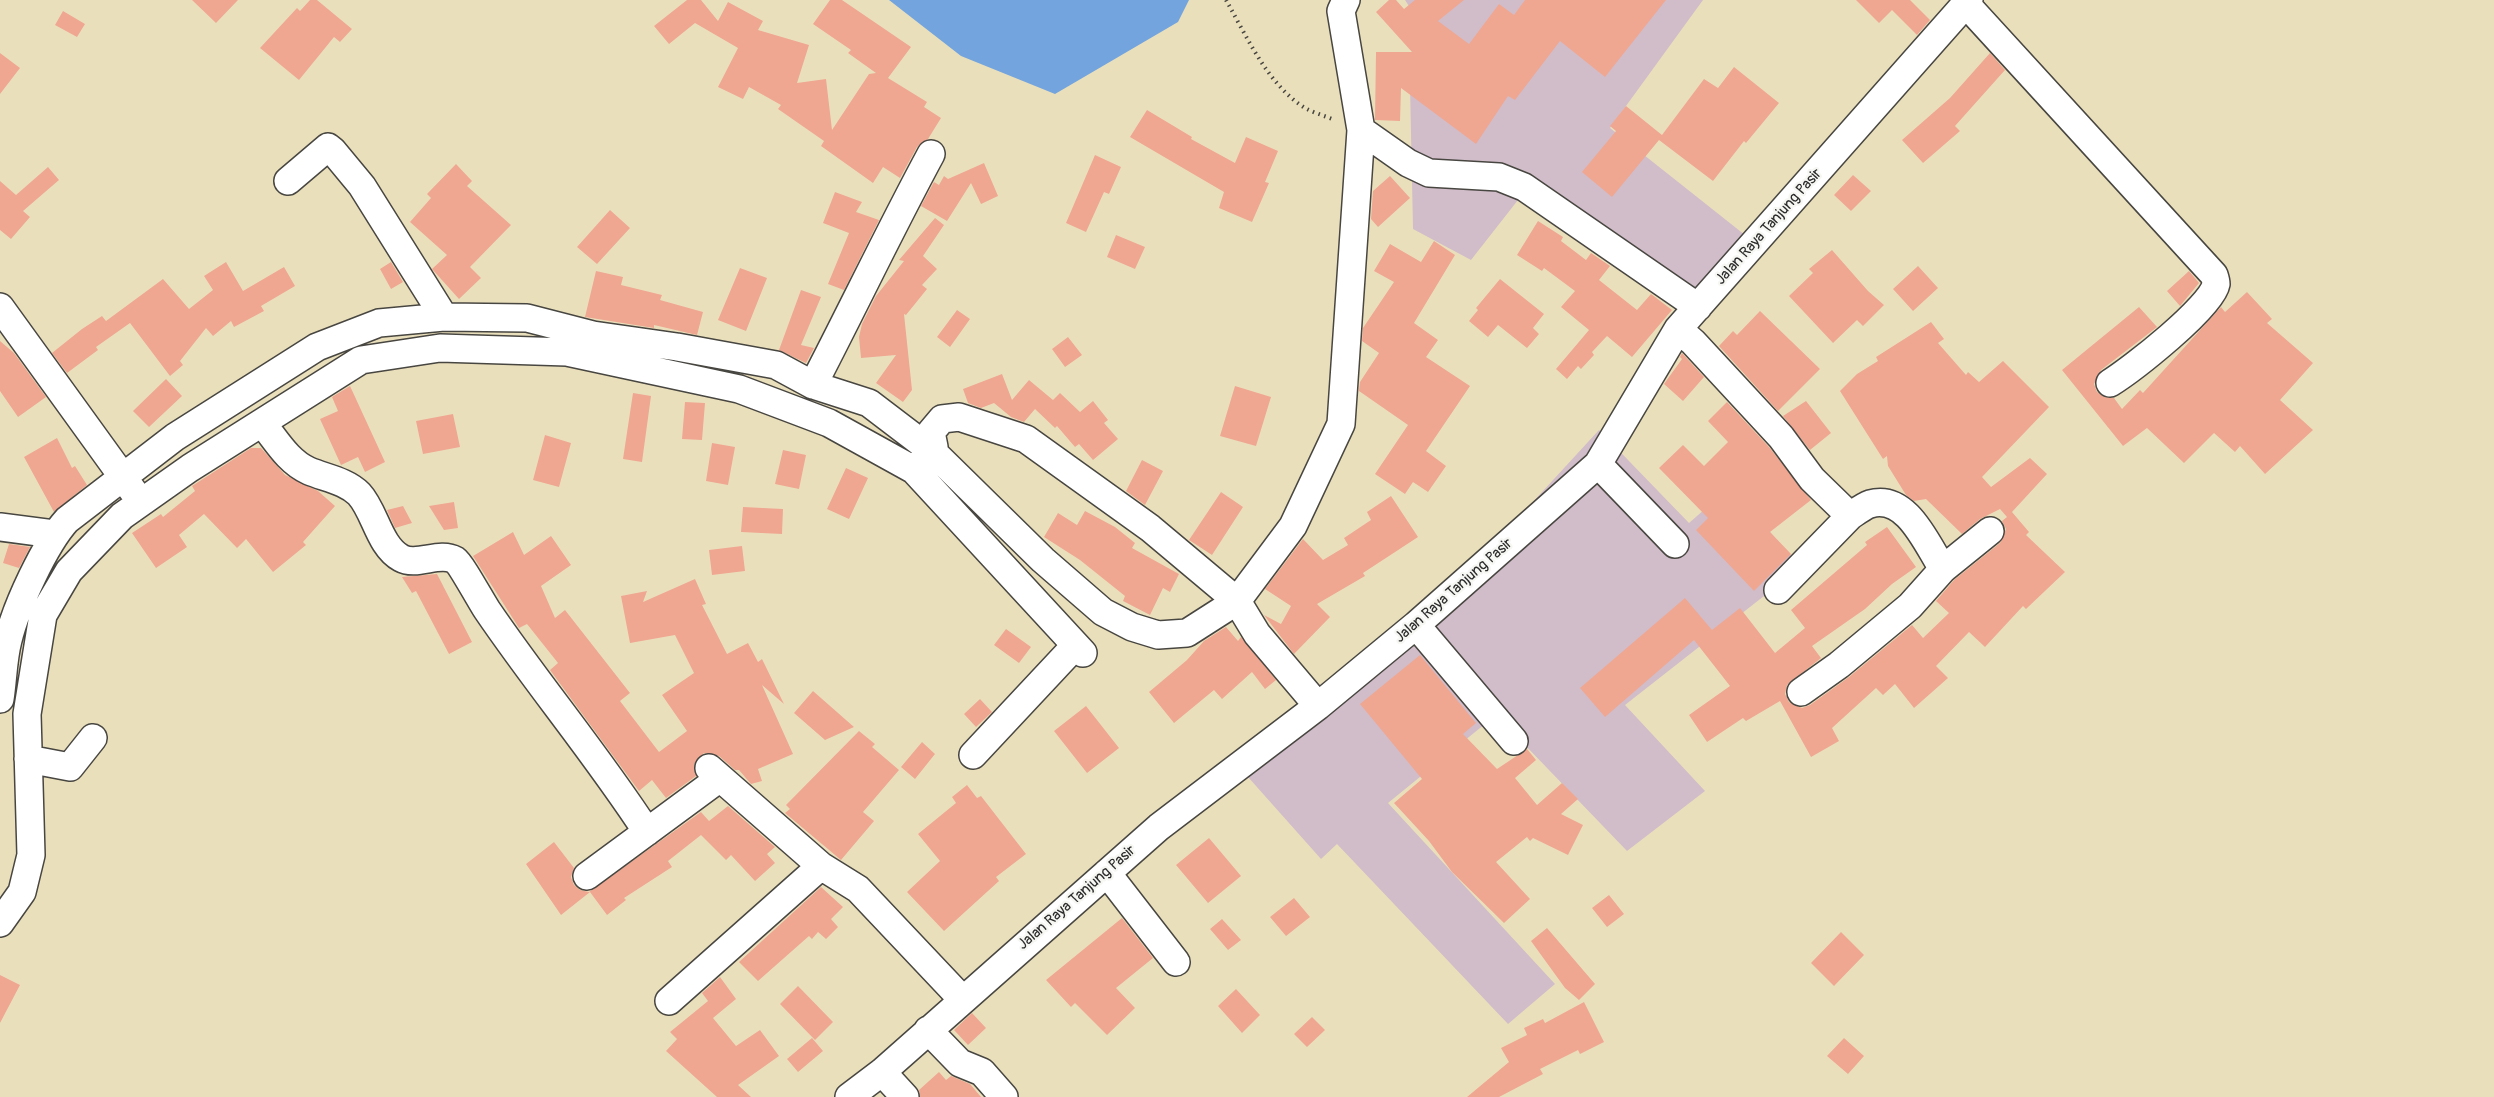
<!DOCTYPE html>
<style>
body{margin:0}
canvas{display:block;background:#eadfbb}
</style>
<canvas width="2494" height="1097"></canvas>
<script>
const ctx = document.querySelector('canvas').getContext('2d');
ctx.lineJoin = 'round';
function fill(path, color) { ctx.fillStyle = color; ctx.fill(path, 'evenodd'); }
function strokePath(path, color, width, dash) { ctx.strokeStyle = color; ctx.lineWidth = width; ctx.lineCap = dash ? 'butt' : 'round'; ctx.setLineDash(dash || []); ctx.stroke(path); }
function write(font, color, halo, rows, align = 'center') {
  ctx.font = font + ' Pangolin,sans-serif'; ctx.lineWidth = 4.5; ctx.setLineDash([]); ctx.textBaseline = 'middle'; ctx.strokeStyle = halo; ctx.fillStyle = color; for (const [text, x, y, turn = 0] of rows) {
    ctx.save(); ctx.translate(x, y); ctx.rotate((+turn || 0) * Math.PI / 180); ctx.textAlign = isNaN(turn) ? turn : align; if (halo) ctx.strokeText(text, 0, 0); ctx.fillText(text, 0, 0); ctx.restore();
  }
}
fill(new Path2D(`
 M 1405,0 L 1703,0 L 1610,128 L 1745,235 L 1678,311 L 1518,200 L 1471,260 L 1413,229 L 1410,86 L 1431,40 Z
 M 1599,430 L 1689,523 L 1730,487 L 1801,567 L 1625,705 L 1705,791 L 1627,851 L 1496,715 L 1388,803 L 1555,984 L 1508,1024 L 1337,844 L 1321,859 L 1232,759 L 1395,637 L 1519,517 Z`), '#d1bdc9');
fill(new Path2D(`
 M 889,0 L 1189,0 L 1178,22 L 1055,94 L 961,56 Z`), '#74a4de');
fill(new Path2D(`
 M 192,0 L 238,0 L 216,23 Z
 M 310,0 L 317,0 L 352,29 L 340,42 L 334,37 L 299,80 L 260,48 L 297,8 L 300,11 Z
 M 687,0 L 701,0 L 718,21 L 728,2 L 763,21 L 758,30 L 809,45 L 797,83 L 826,79 L 832,130 L 869,74 L 876,73 L 848,53 L 851,50 L 813,24 L 830,0 L 842,0 L 911,47 L 888,78 L 927,102 L 924,107 L 941,118 L 928,139 L 917,147 L 900,178 L 883,167 L 873,183 L 821,146 L 824,141 L 778,109 L 781,105 L 749,87 L 743,99 L 718,87 L 738,48 L 695,23 L 669,44 L 654,26 Z
 M 1389,0 L 1396,0 L 1404,9 L 1415,0 L 1464,0 L 1438,21 L 1469,44 L 1499,4 L 1514,15 L 1525,0 L 1666,0 L 1605,77 L 1560,41 L 1515,100 L 1508,96 L 1476,144 L 1401,88 L 1400,121 L 1375,120 L 1376,52 L 1412,52 L 1376,12 Z
 M 1856,0 L 1910,0 L 1930,20 L 1917,35 L 1892,10 L 1879,23 Z
 M 63,11 L 85,24 L 77,37 L 55,25 Z
 M 0,53 L 20,68 L 0,94 Z
 M 1990,53 L 2005,70 L 1955,126 L 1960,131 L 1923,163 L 1902,140 L 1950,98 Z
 M 1734,67 L 1779,103 L 1746,143 L 1744,141 L 1713,181 L 1659,140 L 1612,197 L 1582,172 L 1616,131 L 1610,126 L 1626,106 L 1662,135 L 1704,79 L 1718,88 Z
 M 1147,110 L 1192,137 L 1191,139 L 1235,163 L 1246,137 L 1278,151 L 1265,182 L 1269,183 L 1252,222 L 1219,208 L 1224,192 L 1130,137 Z
 M 1095,155 L 1121,167 L 1109,194 L 1104,192 L 1086,232 L 1066,223 Z
 M 984,163 L 998,196 L 981,204 L 971,183 L 947,221 L 921,206 L 934,182 L 939,185 L 944,176 L 948,179 Z
 M 456,164 L 472,181 L 467,186 L 511,225 L 470,267 L 481,278 L 459,299 L 432,269 L 447,255 L 410,222 L 431,198 L 427,194 Z
 M 48,167 L 59,180 L 23,211 L 30,217 L 11,239 L 0,230 L 0,181 L 16,195 Z
 M 1853,175 L 1871,191 L 1851,211 L 1834,195 Z
 M 1390,176 L 1410,198 L 1378,227 L 1371,219 L 1373,191 Z
 M 835,192 L 862,202 L 856,212 L 879,220 L 844,290 L 828,284 L 849,233 L 823,223 Z
 M 610,210 L 630,228 L 597,264 L 577,247 Z
 M 935,218 L 944,225 L 923,256 L 937,269 L 922,285 L 927,289 L 906,315 L 904,314 L 912,390 L 903,402 L 876,383 L 896,355 L 861,358 L 859,337 L 862,324 L 876,296 L 904,261 L 899,260 Z
 M 1538,221 L 1563,237 L 1561,241 L 1586,260 L 1591,253 L 1610,266 L 1599,280 L 1637,310 L 1651,294 L 1672,310 L 1632,357 L 1607,336 L 1592,352 L 1594,355 L 1581,369 L 1578,366 L 1567,379 L 1556,369 L 1589,330 L 1561,307 L 1575,291 L 1544,268 L 1542,271 L 1517,255 Z
 M 1116,235 L 1145,247 L 1135,269 L 1107,257 Z
 M 1434,241 L 1455,255 L 1414,323 L 1438,340 L 1426,357 L 1470,386 L 1426,451 L 1446,466 L 1428,492 L 1413,482 L 1405,494 L 1375,474 L 1408,425 L 1359,391 L 1360,382 L 1379,353 L 1362,341 L 1363,328 L 1394,282 L 1374,271 L 1390,244 L 1421,262 Z
 M 1832,250 L 1868,291 L 1884,305 L 1863,326 L 1857,320 L 1833,343 L 1789,296 L 1813,273 L 1809,269 Z
 M 226,262 L 243,291 L 284,267 L 295,286 L 261,306 L 264,311 L 234,327 L 231,321 L 213,336 L 206,328 L 180,361 L 183,365 L 170,376 L 130,323 L 96,347 L 98,350 L 67,373 L 52,353 L 82,329 L 102,316 L 106,321 L 163,279 L 189,309 L 213,290 L 204,276 Z
 M 391,262 L 403,282 L 391,289 L 380,269 Z
 M 1918,266 L 1938,288 L 1913,311 L 1893,289 Z
 M 740,268 L 767,278 L 746,331 L 718,320 Z
 M 596,271 L 623,277 L 621,285 L 662,295 L 660,300 L 703,312 L 697,335 L 654,325 L 654,328 L 585,317 Z
 M 2189,271 L 2199,283 L 2180,306 L 2167,291 Z
 M 1500,279 L 1544,314 L 1533,328 L 1539,334 L 1527,348 L 1498,325 L 1488,337 L 1469,321 L 1478,310 L 1476,308 Z
 M 801,290 L 821,297 L 801,345 L 814,348 L 806,363 L 779,350 Z
 M 2247,292 L 2272,319 L 2267,323 L 2313,363 L 2280,400 L 2313,430 L 2265,474 L 2240,446 L 2235,452 L 2214,433 L 2184,463 L 2147,428 L 2123,446 L 2062,370 L 2139,307 L 2157,327 L 2101,370 L 2094,384 L 2097,392 L 2104,397 L 2114,398 L 2122,409 L 2140,390 L 2143,393 L 2221,307 L 2225,312 Z
 M 957,310 L 970,319 L 950,347 L 937,337 Z
 M 1760,311 L 1820,369 L 1778,411 L 1719,346 L 1733,331 L 1737,335 Z
 M 1931,322 L 1944,339 L 1938,343 L 1966,375 L 1968,372 L 1979,382 L 2003,361 L 2049,407 L 1982,477 L 1991,487 L 2030,458 L 2047,474 L 2012,512 L 2029,532 L 2026,535 L 2065,572 L 2026,609 L 2023,606 L 1985,647 L 1969,632 L 1936,666 L 1948,678 L 1914,708 L 1895,684 L 1883,695 L 1876,688 L 1832,728 L 1839,741 L 1811,757 L 1780,701 L 1746,721 L 1743,718 L 1707,742 L 1689,715 L 1730,686 L 1694,640 L 1605,717 L 1580,688 L 1685,598 L 1712,630 L 1740,608 L 1775,653 L 1805,628 L 1791,610 L 1867,545 L 1865,542 L 1887,527 L 1916,567 L 1892,584 L 1865,609 L 1812,646 L 1821,658 L 1787,685 L 1785,694 L 1789,702 L 1802,708 L 1810,705 L 1849,677 L 1912,625 L 1923,638 L 1949,613 L 1936,601 L 1954,580 L 2000,543 L 2006,529 L 2002,521 L 2007,517 L 2000,509 L 1980,519 L 1962,534 L 1926,499 L 1914,501 L 1906,495 L 1888,466 L 1887,456 L 1883,459 L 1840,391 L 1857,374 L 1878,361 L 1876,357 Z
 M 1068,337 L 1082,355 L 1065,367 L 1052,349 Z
 M 0,341 L 14,353 L 46,397 L 18,417 L 0,391 Z
 M 1682,353 L 1704,377 L 1683,401 L 1664,384 L 1682,359 L 1680,357 Z
 M 1002,374 L 1012,400 L 1029,380 L 1053,400 L 1060,393 L 1080,412 L 1093,401 L 1108,420 L 1104,423 L 1118,439 L 1093,460 L 1079,444 L 1075,447 L 1057,426 L 1055,428 L 1035,409 L 1024,422 L 1011,417 L 994,403 L 981,408 L 968,403 L 963,389 Z
 M 166,379 L 182,396 L 149,427 L 133,411 Z
 M 350,386 L 385,462 L 365,472 L 358,457 L 341,465 L 320,419 L 338,411 L 332,397 Z
 M 1235,386 L 1271,397 L 1256,446 L 1220,436 Z
 M 633,393 L 651,396 L 642,462 L 623,459 Z
 M 1806,401 L 1831,433 L 1810,450 L 1783,416 Z
 M 685,402 L 705,403 L 702,440 L 682,439 Z
 M 1727,402 L 1769,447 L 1811,500 L 1770,532 L 1791,554 L 1754,591 L 1696,530 L 1708,518 L 1659,468 L 1683,445 L 1704,466 L 1728,442 L 1708,421 Z
 M 453,414 L 460,447 L 423,454 L 416,421 Z
 M 545,435 L 571,443 L 559,487 L 533,480 Z
 M 57,438 L 72,468 L 75,466 L 87,485 L 54,512 L 24,457 Z
 M 712,443 L 735,447 L 728,485 L 706,481 Z
 M 251,448 L 261,448 L 285,475 L 318,491 L 335,506 L 303,542 L 306,545 L 273,572 L 246,539 L 237,548 L 204,514 L 179,535 L 187,547 L 156,568 L 132,533 L 161,514 L 163,517 L 195,491 L 192,486 Z
 M 783,450 L 806,455 L 799,489 L 775,484 Z
 M 1142,460 L 1163,471 L 1145,505 L 1126,491 Z
 M 846,468 L 868,478 L 849,519 L 827,509 Z
 M 1221,492 L 1243,507 L 1212,555 L 1189,540 Z
 M 1391,496 L 1418,537 L 1363,573 L 1365,576 L 1317,604 L 1330,617 L 1294,654 L 1264,615 L 1281,624 L 1291,606 L 1265,589 L 1303,539 L 1323,560 L 1348,545 L 1344,538 L 1371,520 L 1367,512 Z
 M 454,502 L 458,528 L 444,530 L 429,506 Z
 M 403,506 L 412,523 L 395,528 L 387,510 Z
 M 743,507 L 783,509 L 782,534 L 741,532 Z
 M 1085,511 L 1115,527 L 1135,543 L 1132,548 L 1179,574 L 1170,592 L 1163,588 L 1150,615 L 1123,601 L 1125,596 L 1080,560 L 1044,537 L 1058,513 L 1077,525 Z
 M 513,532 L 524,555 L 551,536 L 571,565 L 541,586 L 555,618 L 565,610 L 630,693 L 620,701 L 659,752 L 687,731 L 662,695 L 694,673 L 675,635 L 630,643 L 621,596 L 647,591 L 643,602 L 695,579 L 706,604 L 702,605 L 727,654 L 748,643 L 758,662 L 762,659 L 784,704 L 762,685 L 793,754 L 758,769 L 762,781 L 751,784 L 739,770 L 735,770 L 719,756 L 704,753 L 694,764 L 696,776 L 666,798 L 652,780 L 639,791 L 550,670 L 558,663 L 527,624 L 519,628 L 473,556 Z
 M 9,544 L 30,547 L 19,568 L 3,563 Z
 M 742,546 L 745,571 L 712,575 L 709,550 Z
 M 437,574 L 472,642 L 449,654 L 416,591 L 412,593 L 402,577 Z
 M 1226,627 L 1238,641 L 1241,637 L 1276,680 L 1265,689 L 1252,672 L 1222,699 L 1214,690 L 1174,723 L 1149,692 L 1187,660 L 1204,641 Z
 M 1006,629 L 1031,647 L 1019,663 L 994,645 Z
 M 1420,655 L 1476,723 L 1463,734 L 1497,769 L 1527,749 L 1536,760 L 1515,778 L 1537,805 L 1562,783 L 1578,799 L 1561,814 L 1583,825 L 1568,855 L 1533,838 L 1530,841 L 1527,837 L 1496,862 L 1530,899 L 1504,923 L 1452,872 L 1429,841 L 1394,803 L 1422,779 L 1360,704 Z
 M 813,691 L 854,727 L 825,740 L 794,713 Z
 M 980,699 L 992,712 L 976,727 L 964,714 Z
 M 1086,706 L 1119,748 L 1087,773 L 1054,731 Z
 M 859,731 L 875,744 L 872,747 L 899,770 L 863,812 L 874,821 L 841,860 L 785,813 L 790,809 L 786,805 Z
 M 922,742 L 935,754 L 915,779 L 901,767 Z
 M 967,785 L 977,798 L 981,796 L 1026,854 L 996,877 L 999,881 L 944,931 L 907,892 L 940,861 L 918,834 L 956,803 L 952,797 Z
 M 728,806 L 775,847 L 767,854 L 775,863 L 755,881 L 731,855 L 726,860 L 701,835 L 668,861 L 672,867 L 624,898 L 626,900 L 607,915 L 590,892 L 561,915 L 526,864 L 554,842 L 574,868 L 571,877 L 574,885 L 580,890 L 589,892 L 701,812 L 709,821 Z
 M 1209,838 L 1241,876 L 1208,903 L 1176,865 Z
 M 821,887 L 843,907 L 831,919 L 838,927 L 826,939 L 818,932 L 812,939 L 809,936 L 758,981 L 739,962 Z
 M 1609,895 L 1624,914 L 1607,927 L 1592,908 Z
 M 1294,898 L 1310,917 L 1286,936 L 1270,917 Z
 M 1122,918 L 1153,958 L 1116,988 L 1135,1008 L 1107,1035 L 1075,1003 L 1071,1007 L 1046,980 Z
 M 1222,919 L 1241,940 L 1228,950 L 1210,929 Z
 M 1547,928 L 1595,984 L 1579,1000 L 1565,988 L 1531,941 Z
 M 1841,932 L 1864,955 L 1834,986 L 1811,963 Z
 M 0,975 L 20,985 L 0,1023 Z
 M 720,977 L 736,999 L 713,1018 L 736,1046 L 760,1030 L 779,1056 L 738,1085 L 751,1097 L 717,1097 L 666,1051 L 677,1039 L 670,1032 L 708,1001 L 702,993 Z
 M 798,986 L 833,1022 L 815,1040 L 780,1004 Z
 M 1236,989 L 1260,1015 L 1242,1033 L 1218,1006 Z
 M 1584,1002 L 1604,1042 L 1580,1054 L 1578,1050 L 1540,1069 L 1543,1074 L 1499,1097 L 1467,1097 L 1509,1062 L 1501,1048 L 1527,1035 L 1524,1028 L 1543,1019 L 1545,1023 Z
 M 972,1013 L 986,1028 L 968,1045 L 954,1030 Z
 M 1312,1017 L 1325,1030 L 1307,1047 L 1294,1034 Z
 M 812,1038 L 823,1051 L 798,1072 L 787,1059 Z
 M 1844,1038 L 1864,1056 L 1848,1074 L 1827,1056 Z
 M 939,1072 L 946,1080 L 951,1076 L 970,1084 L 981,1097 L 920,1097 L 919,1090 Z`), '#efa792');
const minor = new Path2D(`
 M 1966,4 L 2214,275 C 2215,278 2216,281 2216,284 C 2212,307 2131,370 2110,383
 M 1361,130 L 1408,163 L 1429,173 L 1499,177 L 1524,187 L 1698,307
 M 288,181 L 328,147 L 333,151 L 362,186 L 444,317
 M 0,307 L 133,491
 M 1678,329 L 1693,342 L 1781,437 L 1812,479 L 1850,516 C 1856,512 1864,506 1870,504 C 1907,493 1927,545 1943,569
 M 813,385 C 853,308 890,230 931,154
 M 262,423 C 276,440 288,462 309,471 C 326,478 346,481 359,494 C 375,511 379,546 401,558 C 417,567 439,551 455,560 C 461,564 481,601 487,610 C 538,685 597,755 647,832
 M 923,460 L 934,447 L 931,432 L 942,419 L 959,417 L 1026,439 L 1150,528 L 1237,601 L 1257,634 L 1318,706
 M 1598,464 L 1675,544
 M 0,527 L 54,534
 M 1778,590 L 1850,516
 M 1416,625 L 1514,741
 M 1801,692 L 1839,665 L 1910,606 L 1943,569 L 1990,531
 M 0,699 C 3,680 3,659 8,640 C 16,607 45,544 67,520 L 175,437 L 317,347 L 379,323 L 444,317 L 527,318 L 593,335 L 677,347 L 776,365 L 813,385 L 869,403 L 932,451 L 1043,560 L 1103,612 L 1132,627 L 1158,635 L 1187,633 L 1237,601 L 1293,526 L 1341,424 L 1361,130 L 1341,11 L 1346,0
 M 973,755 L 1075,646
 M 28,759 L 70,767 L 93,738
 M 709,768 L 821,866 L 858,889 L 962,999
 M 1107,873 L 1176,962
 M 587,876 L 720,778
 M 0,923 L 22,892 L 31,855 L 27,714 L 43,615 L 69,571 L 122,516 L 190,468 L 361,360 L 440,348 L 567,352 L 739,389 L 829,423 L 914,470 L 1083,653
 M 669,1001 L 821,866
 M 928,1030 L 960,1063 L 982,1072 L 1004,1097
 M 882,1072 L 905,1097
 M 849,1097 L 882,1072 L 1159,827 L 1318,706 L 1416,625 L 1598,464 L 1678,329 L 1969,0`);
strokePath(minor, '#484641', 30);
strokePath(new Path2D(`
 M 1226,0 C 1247,37 1268,85 1305,108 C 1314,113 1325,116 1335,120`), '#484641', 4, [1.5, 4.5]);
strokePath(minor, '#fff', 27);
write('15px', '#2b2b2b', '#f6f6f2', [
 ["Jalan Raya Tanjung Pasir",1769,227,-48],
 ["Jalan Raya Tanjung Pasir",1454,591,-41],
 ["Jalan Raya Tanjung Pasir",1077,898,-41]
]);
</script>
